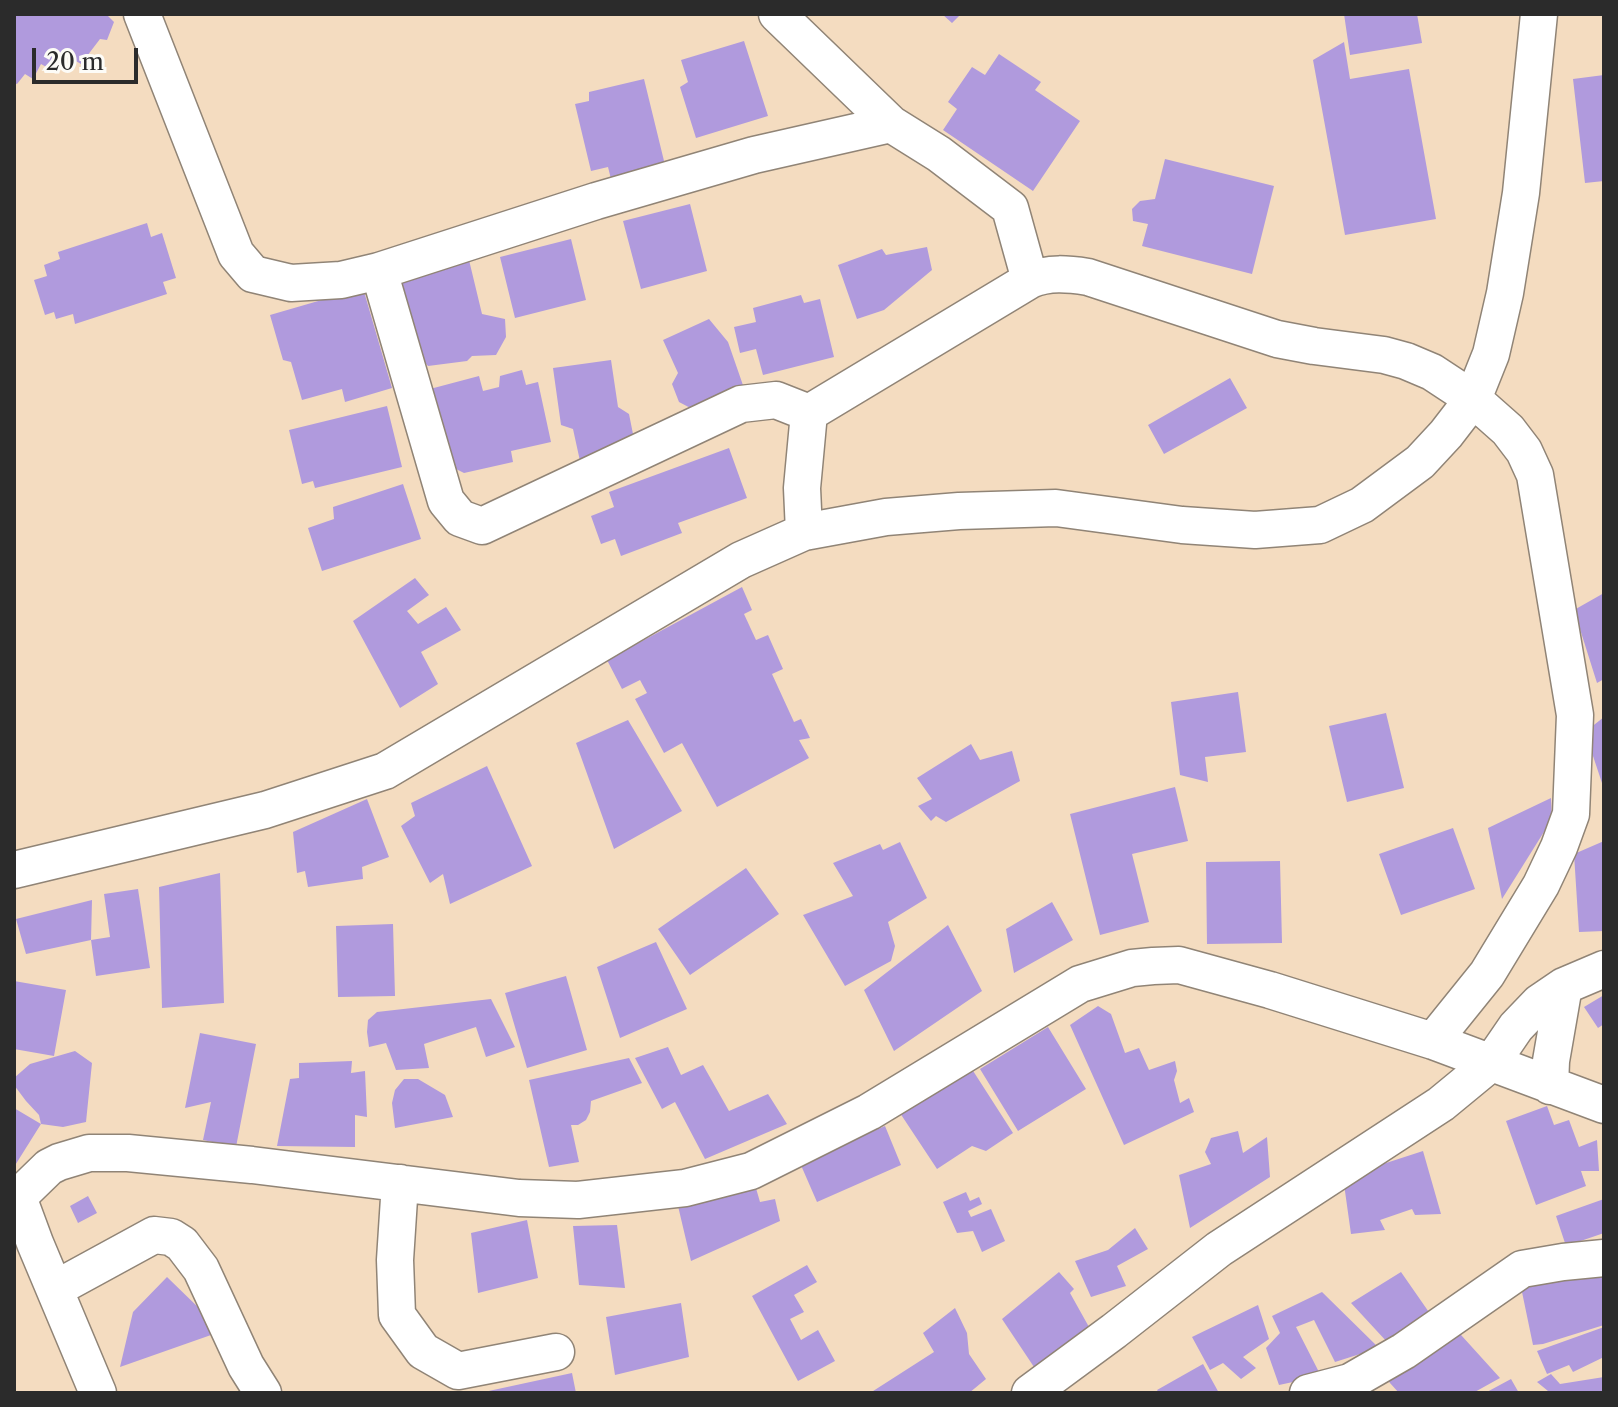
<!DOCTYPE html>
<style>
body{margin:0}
#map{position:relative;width:1618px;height:1407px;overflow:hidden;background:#f4dcc0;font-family:"Libre Caslon Text",serif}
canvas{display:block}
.frame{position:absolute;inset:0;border:16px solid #2b2b2b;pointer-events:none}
.scale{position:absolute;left:32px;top:48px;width:106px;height:36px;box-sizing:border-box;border:4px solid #2b2b2b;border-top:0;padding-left:10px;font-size:24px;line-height:28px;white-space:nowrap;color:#2b2b2b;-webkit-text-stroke:6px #fdfcf7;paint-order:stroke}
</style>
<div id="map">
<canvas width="1618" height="1407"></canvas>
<div class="frame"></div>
<div class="scale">20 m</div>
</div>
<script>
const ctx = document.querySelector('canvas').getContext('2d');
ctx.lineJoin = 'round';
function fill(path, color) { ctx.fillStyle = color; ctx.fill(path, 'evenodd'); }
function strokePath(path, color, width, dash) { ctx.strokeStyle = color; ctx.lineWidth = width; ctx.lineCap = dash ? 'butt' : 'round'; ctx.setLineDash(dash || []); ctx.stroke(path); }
fill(new Path2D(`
 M 14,14 L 106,14 L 114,22 L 107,40 L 100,39 L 81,64 L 69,57 L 57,73 L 41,64 L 33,79 L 25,74 L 17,84 L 14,83 Z
 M 942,14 L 961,14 L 952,23 Z
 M 1344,14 L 1417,14 L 1422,43 L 1350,55 Z
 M 744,41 L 768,116 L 696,138 L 680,87 L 688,82 L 681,60 Z
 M 1344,42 L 1350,79 L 1409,69 L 1436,219 L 1345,235 L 1313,60 Z
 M 999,54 L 1041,82 L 1035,90 L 1080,121 L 1033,191 L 943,130 L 957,109 L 948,102 L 972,67 L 985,75 Z
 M 1604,75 L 1604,181 L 1585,183 L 1573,79 Z
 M 644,79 L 665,165 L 611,179 L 608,167 L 591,171 L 575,104 L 589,101 L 589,92 Z
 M 1165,159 L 1274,186 L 1252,274 L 1142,246 L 1148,224 L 1133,221 L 1132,209 L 1140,201 L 1155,199 Z
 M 690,204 L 707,271 L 641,289 L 623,221 Z
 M 147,223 L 151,237 L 162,233 L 176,278 L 163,282 L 167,294 L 75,324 L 73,314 L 56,319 L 54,312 L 45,315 L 34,280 L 47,276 L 44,265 L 60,259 L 58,252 Z
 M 571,239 L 586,300 L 515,318 L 500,257 Z
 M 927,247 L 932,270 L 884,310 L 857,319 L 838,265 L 882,249 L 886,255 Z
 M 469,260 L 482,314 L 505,319 L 506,337 L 496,355 L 472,356 L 467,361 L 428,366 L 412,348 L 397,277 Z
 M 363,288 L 392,388 L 345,402 L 342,389 L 302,400 L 291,362 L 283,360 L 270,315 Z
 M 801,295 L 804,303 L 820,299 L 834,357 L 763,375 L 756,349 L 740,353 L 734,327 L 756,322 L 753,308 Z
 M 709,319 L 728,342 L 745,391 L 700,413 L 679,402 L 672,384 L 678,373 L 663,340 Z
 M 611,360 L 618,407 L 629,414 L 636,449 L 580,461 L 573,429 L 561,425 L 553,368 Z
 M 522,370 L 526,385 L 538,382 L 551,442 L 511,451 L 513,462 L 464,473 L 450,466 L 430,389 L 479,376 L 483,391 L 499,387 L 500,376 Z
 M 1230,378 L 1247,408 L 1164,454 L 1148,425 Z
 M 387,406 L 402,467 L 315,488 L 313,481 L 302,484 L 289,430 Z
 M 729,448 L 747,498 L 678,523 L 682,533 L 621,556 L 615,539 L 601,544 L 591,516 L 614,507 L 609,492 Z
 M 403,484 L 421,539 L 322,571 L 308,528 L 334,519 L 333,507 Z
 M 415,578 L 429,595 L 407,611 L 418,624 L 446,607 L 461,630 L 421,652 L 438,684 L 400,708 L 353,621 Z
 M 742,587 L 752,610 L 744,614 L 756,640 L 768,635 L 783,669 L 772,674 L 794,722 L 801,719 L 810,738 L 799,740 L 809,758 L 717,807 L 682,743 L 664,753 L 635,699 L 647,693 L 640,680 L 622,689 L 607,660 Z
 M 1604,593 L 1604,679 L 1597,683 L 1574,610 Z
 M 1238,692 L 1246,752 L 1205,757 L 1208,782 L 1180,775 L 1171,702 Z
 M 1386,713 L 1404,788 L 1347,802 L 1329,726 Z
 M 1604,717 L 1604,786 L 1603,786 L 1585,732 Z
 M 628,720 L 682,811 L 614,849 L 576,743 Z
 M 971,744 L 980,760 L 1012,751 L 1020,781 L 946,822 L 936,816 L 931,821 L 918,806 L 932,799 L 917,778 Z
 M 487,766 L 532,866 L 450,904 L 443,874 L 430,883 L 401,826 L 415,816 L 411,803 Z
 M 1175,787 L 1188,841 L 1132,854 L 1149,922 L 1100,935 L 1070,814 Z
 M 1551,798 L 1552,819 L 1502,899 L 1488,828 Z
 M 367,799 L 389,857 L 362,867 L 363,879 L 308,887 L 305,871 L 297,873 L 293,832 Z
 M 1453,828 L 1475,889 L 1401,915 L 1379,854 Z
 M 1604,841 L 1604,931 L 1579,932 L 1574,854 Z
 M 900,842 L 927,898 L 888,922 L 895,946 L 891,961 L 845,986 L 803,915 L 853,896 L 833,863 L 880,844 L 883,850 Z
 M 1280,861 L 1282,943 L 1207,944 L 1206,862 Z
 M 746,868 L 779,914 L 690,975 L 658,929 Z
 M 220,873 L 224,1003 L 162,1008 L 159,887 Z
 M 138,889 L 150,968 L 96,976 L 91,940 L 110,937 L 104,894 Z
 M 92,900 L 91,940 L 26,954 L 16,919 Z
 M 1052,902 L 1073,940 L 1014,973 L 1006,929 Z
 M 393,924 L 395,996 L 338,997 L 336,926 Z
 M 948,925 L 982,991 L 894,1051 L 864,990 Z
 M 656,942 L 687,1009 L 620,1038 L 597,967 Z
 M 566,976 L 587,1050 L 527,1068 L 505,993 Z
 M 14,981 L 66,990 L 54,1056 L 14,1049 Z
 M 1604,995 L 1604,1024 L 1598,1028 L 1584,1007 Z
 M 491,999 L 515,1047 L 486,1057 L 476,1027 L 424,1044 L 429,1068 L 396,1070 L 386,1043 L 369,1047 L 367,1032 L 368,1020 L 377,1012 Z
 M 1098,1006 L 1111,1014 L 1125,1053 L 1139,1048 L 1149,1070 L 1175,1061 L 1177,1071 L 1174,1080 L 1180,1103 L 1189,1098 L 1194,1112 L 1124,1145 L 1070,1025 Z
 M 1048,1027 L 1086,1089 L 1018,1131 L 980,1069 Z
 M 200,1033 L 256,1044 L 236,1147 L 203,1140 L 211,1102 L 185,1108 Z
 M 668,1047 L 681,1075 L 703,1065 L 729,1111 L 768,1094 L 787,1124 L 705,1159 L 675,1102 L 662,1109 L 635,1058 Z
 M 75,1051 L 92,1063 L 86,1122 L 63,1127 L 41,1124 L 39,1115 L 26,1101 L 14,1085 L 14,1078 L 30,1064 Z
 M 629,1058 L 642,1083 L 591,1101 L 590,1112 L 586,1120 L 578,1125 L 571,1125 L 579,1162 L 549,1167 L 529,1080 Z
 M 352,1061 L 351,1073 L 365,1071 L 367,1117 L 355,1115 L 355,1147 L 277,1146 L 290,1079 L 299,1078 L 299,1063 Z
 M 968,1063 L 1013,1133 L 986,1151 L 972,1146 L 937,1169 L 898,1110 Z
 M 404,1079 L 418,1079 L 445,1095 L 453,1117 L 395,1128 L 392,1103 L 395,1090 Z
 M 1547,1106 L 1554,1125 L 1569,1120 L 1579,1147 L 1597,1140 L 1599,1171 L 1581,1171 L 1586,1186 L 1536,1205 L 1506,1121 Z
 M 14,1108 L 41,1124 L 14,1167 Z
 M 885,1126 L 901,1165 L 817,1202 L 800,1163 Z
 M 1238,1131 L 1243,1153 L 1267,1137 L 1270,1177 L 1190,1228 L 1179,1175 L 1211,1164 L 1205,1152 L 1211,1138 Z
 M 1423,1151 L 1441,1214 L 1415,1215 L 1412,1209 L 1380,1220 L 1385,1230 L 1351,1234 L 1343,1177 Z
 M 751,1171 L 760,1202 L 775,1199 L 780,1221 L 691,1261 L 678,1206 Z
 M 966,1192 L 970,1201 L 979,1197 L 982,1204 L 968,1211 L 971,1217 L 991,1209 L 1005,1241 L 982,1252 L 973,1231 L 957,1233 L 943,1202 Z
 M 88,1196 L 97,1213 L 78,1223 L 70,1206 Z
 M 1604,1199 L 1604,1233 L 1566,1246 L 1556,1216 Z
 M 527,1220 L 538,1278 L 478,1293 L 471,1233 Z
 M 617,1225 L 625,1288 L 579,1285 L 573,1226 Z
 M 1135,1228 L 1148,1249 L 1117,1266 L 1126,1286 L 1091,1297 L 1075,1261 L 1108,1250 Z
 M 1604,1263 L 1604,1325 L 1543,1344 L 1533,1345 L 1522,1292 L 1530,1285 Z
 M 807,1265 L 817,1282 L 794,1295 L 804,1312 L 790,1319 L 801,1340 L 818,1330 L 835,1361 L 798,1381 L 752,1296 Z
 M 1059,1272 L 1074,1289 L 1070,1293 L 1089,1327 L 1034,1367 L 1002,1319 Z
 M 1401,1272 L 1433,1318 L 1388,1343 L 1351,1303 Z
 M 167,1277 L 202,1311 L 211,1335 L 120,1367 L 133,1312 Z
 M 1322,1292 L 1379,1348 L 1335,1362 L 1314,1320 L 1296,1327 L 1321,1376 L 1279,1385 L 1266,1348 L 1280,1333 L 1272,1316 Z
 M 681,1303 L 689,1357 L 615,1375 L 606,1317 Z
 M 1258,1305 L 1269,1339 L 1243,1357 L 1256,1368 L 1241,1379 L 1223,1363 L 1210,1370 L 1192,1337 Z
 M 955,1308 L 967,1333 L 969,1354 L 986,1379 L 969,1393 L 870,1393 L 934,1352 L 923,1333 Z
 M 1452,1325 L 1500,1378 L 1473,1393 L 1399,1393 L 1381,1373 Z
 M 1604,1327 L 1604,1357 L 1573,1372 L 1569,1365 L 1547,1374 L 1537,1351 Z
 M 1203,1364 L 1219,1393 L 1159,1393 L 1157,1390 Z
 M 572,1373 L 576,1393 L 484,1393 L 484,1392 Z
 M 1551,1374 L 1560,1384 L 1604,1377 L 1604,1393 L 1543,1393 L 1548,1391 L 1537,1382 Z
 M 1511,1379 L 1519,1393 L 1485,1393 Z`), '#b09add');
const minor = new Path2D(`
 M 142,14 L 236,254 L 253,274 L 291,283 L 341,280 L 379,271 L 446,501 L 460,518 L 482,526 L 741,404 L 776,400 L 809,413
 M 777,14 L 891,124 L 939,154 L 1010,208 L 1030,280
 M 379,271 L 596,201 L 754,155 L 891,124
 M 809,413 L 1030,280 C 1049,272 1068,274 1088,277 L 1277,339 L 1314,346 L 1384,355 L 1406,361 L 1432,372 L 1473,399 L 1508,430 L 1524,451 L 1535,475 L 1575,715 L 1571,814 L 1559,847 L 1541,885 L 1487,974 L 1433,1041
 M 804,532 L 802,488 L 809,413
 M 14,870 L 265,810 L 385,771 L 741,560 L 804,532 L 886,517 L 959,511 L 1056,508 L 1182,525 L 1255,530 L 1320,525 L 1362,505 L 1420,462 L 1446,434 L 1473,399 L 1491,354 L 1505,293 L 1521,193 L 1539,14
 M 1550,1086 L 1551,1061 L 1564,986
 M 400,1183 L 395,1260 L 397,1315 L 423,1351 L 458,1371 L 556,1352
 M 18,1197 L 35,1243 L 98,1393
 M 14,1201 L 49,1167 L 59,1162 L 89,1153 L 128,1153 L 252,1165 L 519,1198 L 578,1200 L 685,1188 L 751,1171 L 869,1112 L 1080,984 L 1132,968 L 1153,966 L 1179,965 L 1270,990 L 1433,1041 L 1604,1105
 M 55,1289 L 154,1235 L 171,1237 L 182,1244 L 201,1269 L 246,1366 L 263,1393
 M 1030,1393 L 1114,1331 L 1219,1249 L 1441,1104 L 1492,1062 L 1516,1027 L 1539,1003 L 1564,986 L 1604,969
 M 1308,1393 L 1350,1382 L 1404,1351 L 1522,1269 L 1563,1262 L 1604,1258`);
strokePath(minor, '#908476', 39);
strokePath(minor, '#fff', 36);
</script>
